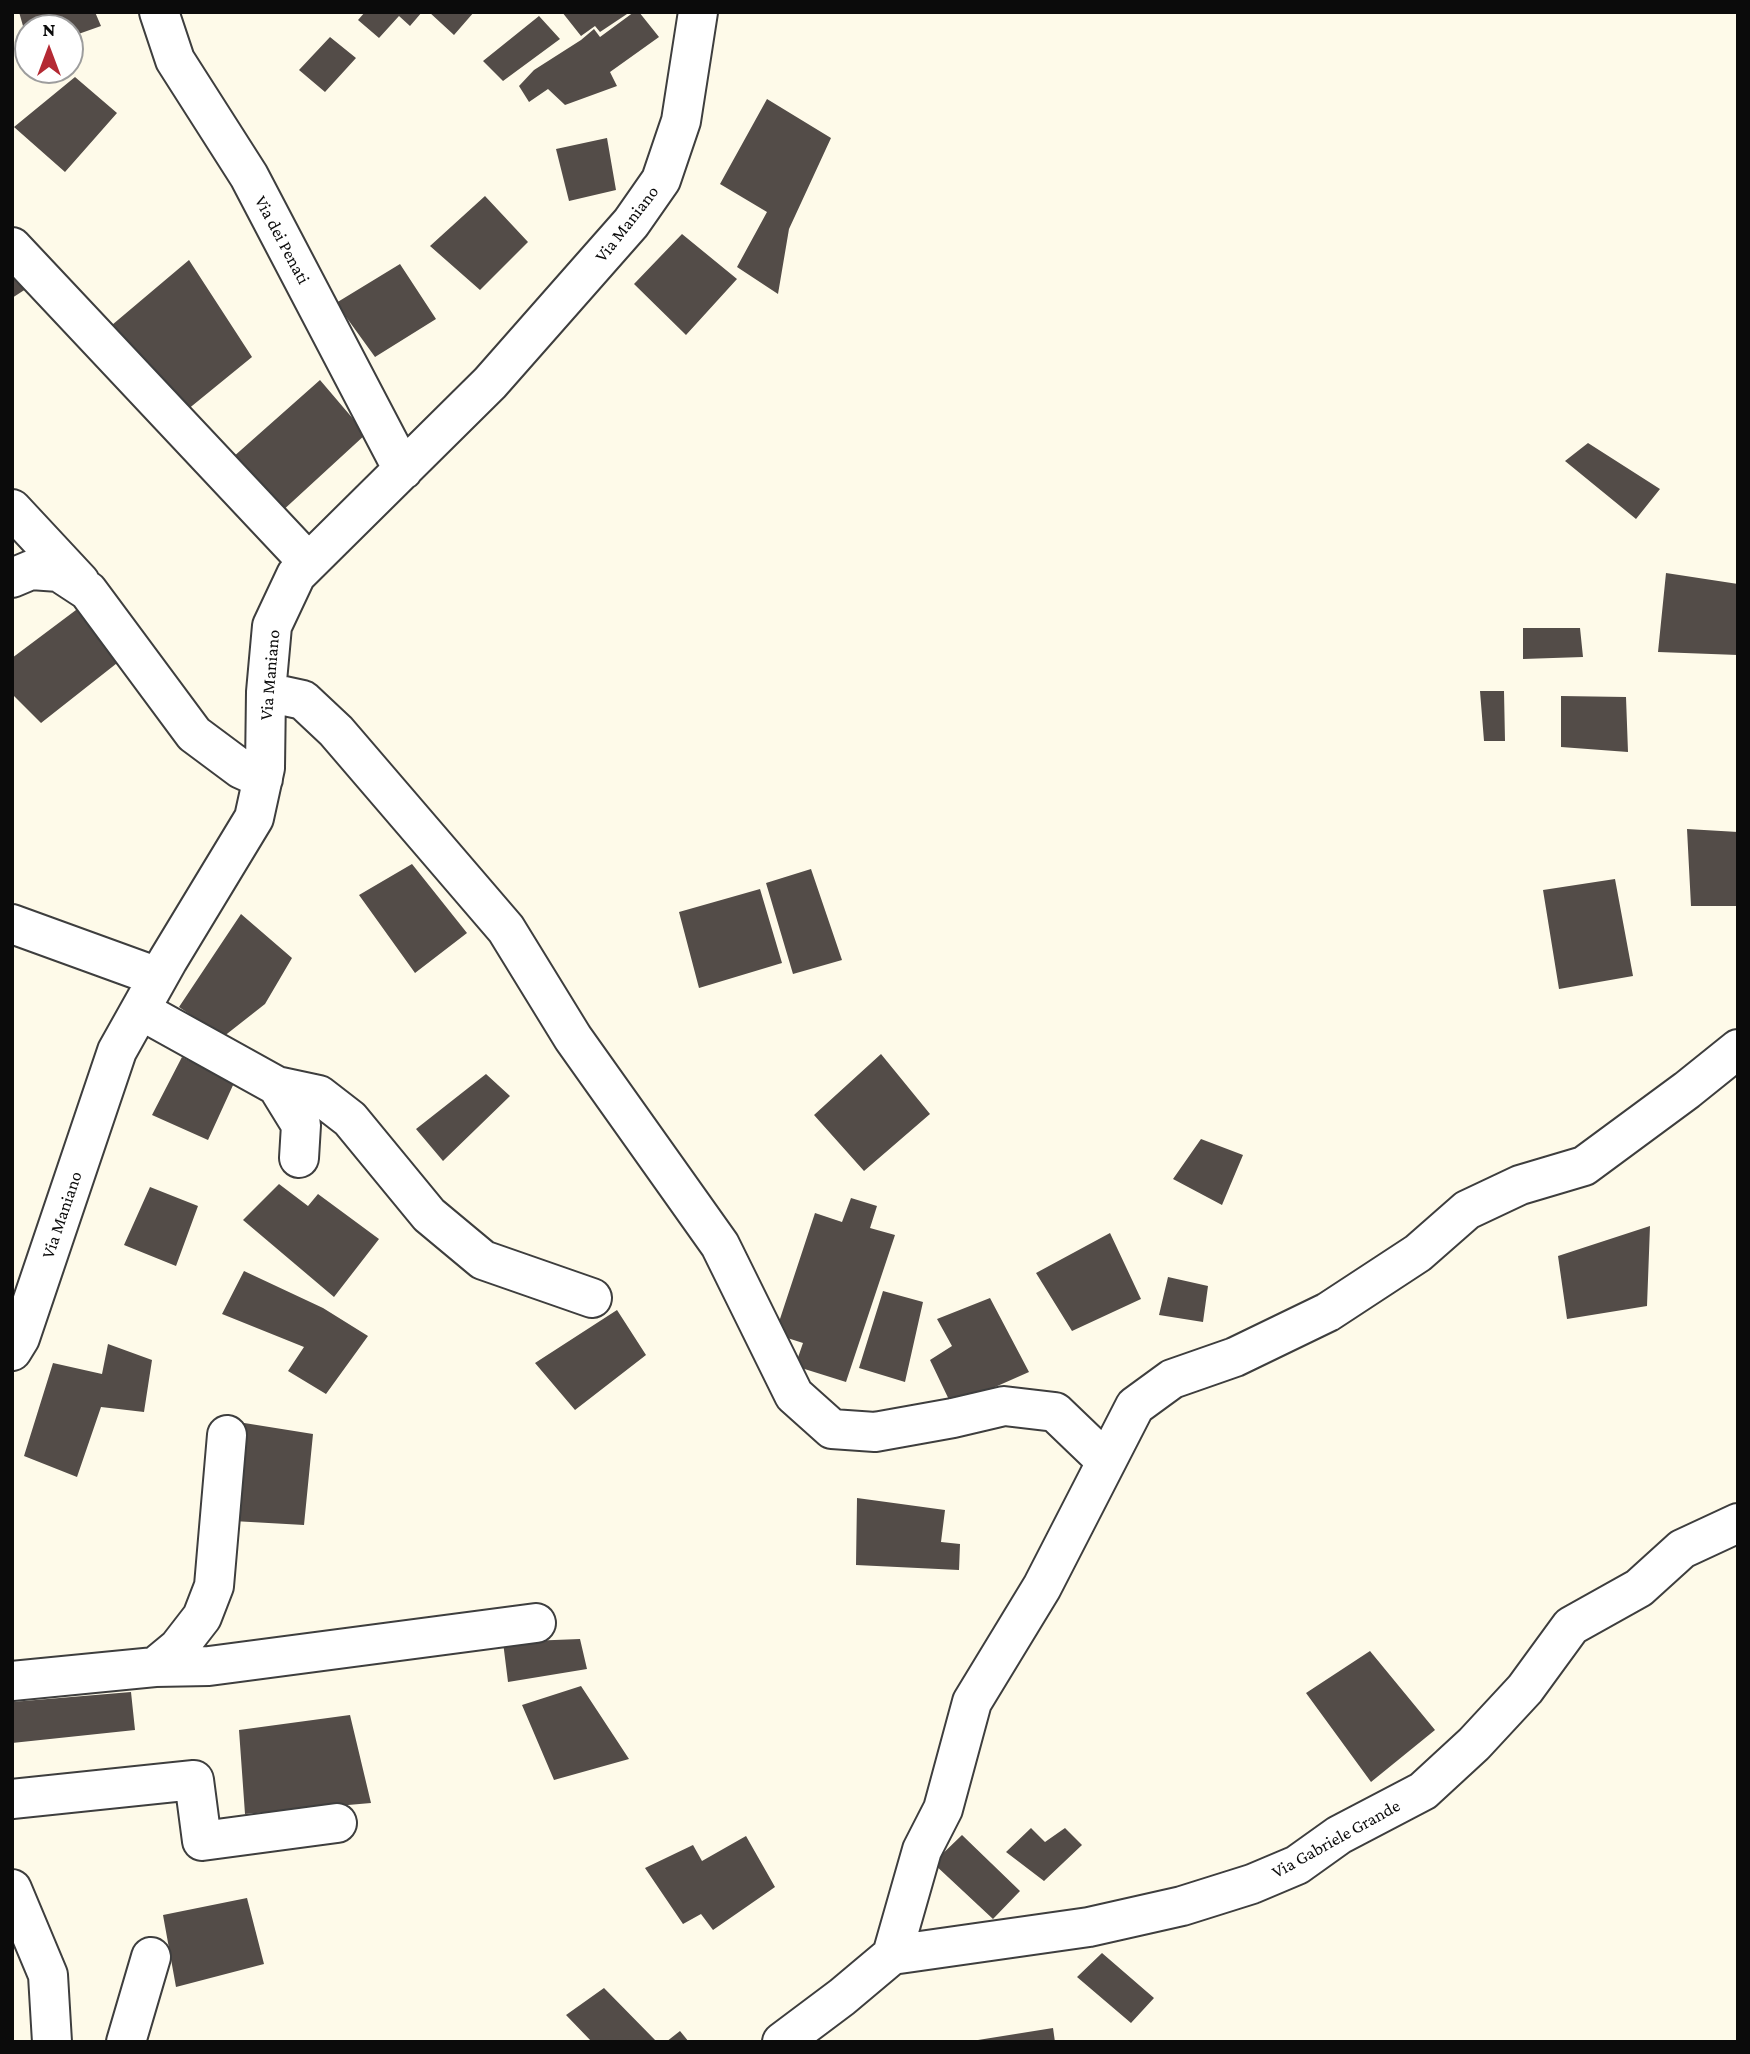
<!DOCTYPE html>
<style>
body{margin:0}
#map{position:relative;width:1750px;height:2054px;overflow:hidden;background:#fefae9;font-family:"Crimson Pro",serif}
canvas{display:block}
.frame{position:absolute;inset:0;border:14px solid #0b0b0b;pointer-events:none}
.north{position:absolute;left:14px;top:14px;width:70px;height:70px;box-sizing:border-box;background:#fff;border:2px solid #9d9d9d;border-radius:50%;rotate:0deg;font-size:19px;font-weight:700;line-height:28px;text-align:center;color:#0b0b0b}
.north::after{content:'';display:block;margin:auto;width:24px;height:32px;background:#b42933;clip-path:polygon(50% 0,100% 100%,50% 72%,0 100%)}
</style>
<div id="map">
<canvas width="1750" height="2054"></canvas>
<div class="frame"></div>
<div class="north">N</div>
</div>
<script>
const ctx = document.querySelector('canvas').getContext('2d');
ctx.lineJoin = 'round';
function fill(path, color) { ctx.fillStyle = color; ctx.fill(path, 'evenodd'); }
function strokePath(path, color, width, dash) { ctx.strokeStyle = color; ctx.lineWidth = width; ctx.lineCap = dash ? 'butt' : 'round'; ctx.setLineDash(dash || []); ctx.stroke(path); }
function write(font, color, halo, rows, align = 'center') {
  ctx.font = font + ' "Crimson Pro",serif'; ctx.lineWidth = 7; ctx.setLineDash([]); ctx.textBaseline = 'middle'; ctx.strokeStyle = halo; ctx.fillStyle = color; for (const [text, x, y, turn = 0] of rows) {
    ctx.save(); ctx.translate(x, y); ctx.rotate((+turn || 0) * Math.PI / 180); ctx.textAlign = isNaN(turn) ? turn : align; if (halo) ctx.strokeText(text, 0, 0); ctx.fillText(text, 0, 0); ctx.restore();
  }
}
fill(new Path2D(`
 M 19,12 L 95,12 L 101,26 L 70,37 L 70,28 L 28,28 L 27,40 Z
 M 365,12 L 422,12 L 410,26 L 399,16 L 379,38 L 358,20 Z
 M 429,12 L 474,12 L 454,35 Z
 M 562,12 L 630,12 L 600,32 L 595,26 L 581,36 Z
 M 634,12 L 639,12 L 659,37 L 610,72 L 617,86 L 565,105 L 548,89 L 529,102 L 519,86 L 534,70 L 581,40 L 594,29 L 600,37 Z
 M 539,16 L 560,39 L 503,81 L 483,61 Z
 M 330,37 L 356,58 L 325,92 L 299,70 Z
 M 75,77 L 117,113 L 65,172 L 14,127 Z
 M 767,99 L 831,138 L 789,229 L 778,294 L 737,267 L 767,212 L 720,184 Z
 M 607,138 L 616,190 L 569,201 L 556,149 Z
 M 485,196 L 528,242 L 480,290 L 430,246 Z
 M 682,234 L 737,279 L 686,335 L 634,284 Z
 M 189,260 L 252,357 L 187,410 L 112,325 Z
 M 400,264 L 436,319 L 375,357 L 336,303 Z
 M 12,271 L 29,287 L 12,298 Z
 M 320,380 L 366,434 L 280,513 L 232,458 Z
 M 1588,443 L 1660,489 L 1636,519 L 1565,461 Z
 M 1666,573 L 1738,584 L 1738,655 L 1658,652 Z
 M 80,607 L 126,656 L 41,723 L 12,694 L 12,658 Z
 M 1523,628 L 1580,628 L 1583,657 L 1523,659 Z
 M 1480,691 L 1504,691 L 1505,741 L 1484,741 Z
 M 1561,696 L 1626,697 L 1628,752 L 1561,747 Z
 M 1687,829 L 1738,832 L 1738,906 L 1691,906 Z
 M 412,864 L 467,933 L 415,973 L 359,895 Z
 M 811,869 L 842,960 L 793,974 L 766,883 Z
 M 1615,879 L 1633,976 L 1559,989 L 1543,890 Z
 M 760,889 L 782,963 L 699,988 L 679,912 Z
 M 241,914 L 292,958 L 265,1004 L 223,1037 L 179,1007 Z
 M 881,1054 L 930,1114 L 864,1171 L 814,1115 Z
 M 182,1057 L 234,1083 L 208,1140 L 152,1115 Z
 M 486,1074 L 510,1096 L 443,1161 L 416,1129 Z
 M 1201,1139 L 1243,1155 L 1222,1205 L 1173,1179 Z
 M 279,1184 L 308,1206 L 318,1194 L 379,1239 L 334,1297 L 243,1220 Z
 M 150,1187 L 198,1206 L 176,1266 L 124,1245 Z
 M 851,1198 L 877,1206 L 870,1228 L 895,1235 L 846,1382 L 795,1366 L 803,1343 L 775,1334 L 815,1213 L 842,1222 Z
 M 1650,1226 L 1647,1306 L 1567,1319 L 1558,1256 Z
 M 1110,1233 L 1141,1299 L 1072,1331 L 1036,1273 Z
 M 244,1271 L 323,1308 L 368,1336 L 326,1394 L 288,1371 L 304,1347 L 222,1314 Z
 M 1168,1277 L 1208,1286 L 1203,1322 L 1159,1315 Z
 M 883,1291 L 923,1302 L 905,1382 L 859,1368 Z
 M 990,1298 L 1029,1372 L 952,1406 L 930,1360 L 952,1346 L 937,1319 Z
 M 617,1310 L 646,1355 L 575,1410 L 535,1363 Z
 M 108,1344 L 152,1360 L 144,1412 L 101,1407 L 77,1477 L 24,1456 L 53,1363 L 102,1374 Z
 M 238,1422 L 313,1434 L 304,1525 L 233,1521 Z
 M 857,1498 L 945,1510 L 941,1542 L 960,1544 L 959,1570 L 856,1565 Z
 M 580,1639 L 587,1669 L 508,1682 L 503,1642 Z
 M 1370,1651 L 1435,1730 L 1371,1782 L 1306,1693 Z
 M 581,1686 L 629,1759 L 554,1780 L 522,1705 Z
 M 131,1692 L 135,1730 L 12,1743 L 12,1702 Z
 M 350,1715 L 371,1803 L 245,1814 L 239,1730 Z
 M 1031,1828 L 1045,1842 L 1065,1828 L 1082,1845 L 1044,1881 L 1006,1852 Z
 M 962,1835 L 1020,1891 L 993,1919 L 933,1863 Z
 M 746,1836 L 775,1887 L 713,1930 L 701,1914 L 683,1924 L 645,1868 L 693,1845 L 702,1861 Z
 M 247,1898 L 264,1964 L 176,1987 L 163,1915 Z
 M 1102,1953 L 1154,1998 L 1131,2023 L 1077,1977 Z
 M 604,1988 L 657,2042 L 592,2042 L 566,2015 Z
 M 1053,2028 L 1055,2042 L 978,2042 L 978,2040 Z
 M 680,2031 L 689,2042 L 666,2042 Z`), '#534c48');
const minor = new Path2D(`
 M 159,12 L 175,60 L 249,176 L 403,470
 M 12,247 L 308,562
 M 12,509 L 80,582
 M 12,578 L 31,570 L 59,572 L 88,591 L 194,734 L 241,769 L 263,779
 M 266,692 L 303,700 L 336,731 L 506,929 L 573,1038 L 720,1245 L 794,1395 L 832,1429 L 875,1432 L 953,1418 L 1004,1406 L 1055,1412 L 1105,1460
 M 12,924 L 158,977
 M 140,1010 L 277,1086 L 319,1095 L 350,1119 L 429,1215 L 483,1260 L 592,1298
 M 277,1086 L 301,1125 L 299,1158
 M 12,1351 L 20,1338 L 117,1051 L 168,960 L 254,818 L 265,768 L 266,692 L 272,626 L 296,575 L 490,383 L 631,223 L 661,180 L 681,121 L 698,12
 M 155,1667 L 178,1648 L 202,1617 L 214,1586 L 227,1435
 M 12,1681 L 155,1667 L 209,1666 L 536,1623
 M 12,1799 L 194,1780 L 202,1841 L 337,1823
 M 12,1889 L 48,1975 L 52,2042
 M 892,1955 L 922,1850 L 943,1809 L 972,1702 L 1042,1587 L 1135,1406 L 1172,1379 L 1235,1357 L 1328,1312 L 1418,1253 L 1467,1210 L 1520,1185 L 1584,1166 L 1687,1090 L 1738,1049
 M 126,2042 L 151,1957
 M 782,2042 L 842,1997 L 892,1955 L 1089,1927 L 1182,1906 L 1252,1884 L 1297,1865 L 1339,1835 L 1423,1791 L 1474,1744 L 1525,1689 L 1571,1626 L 1639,1588 L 1682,1549 L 1738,1523`);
strokePath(minor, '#3e3e3e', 42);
strokePath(minor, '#fff', 38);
write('18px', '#0b0b0b', '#fff', [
 ["Via Maniano",627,224,-52],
 ["Via dei Penati",282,240,62],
 ["Via Maniano",270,675,-85],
 ["Via Maniano",62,1215,-71],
 ["Via Gabriele Grande",1336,1839,-29]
]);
</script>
